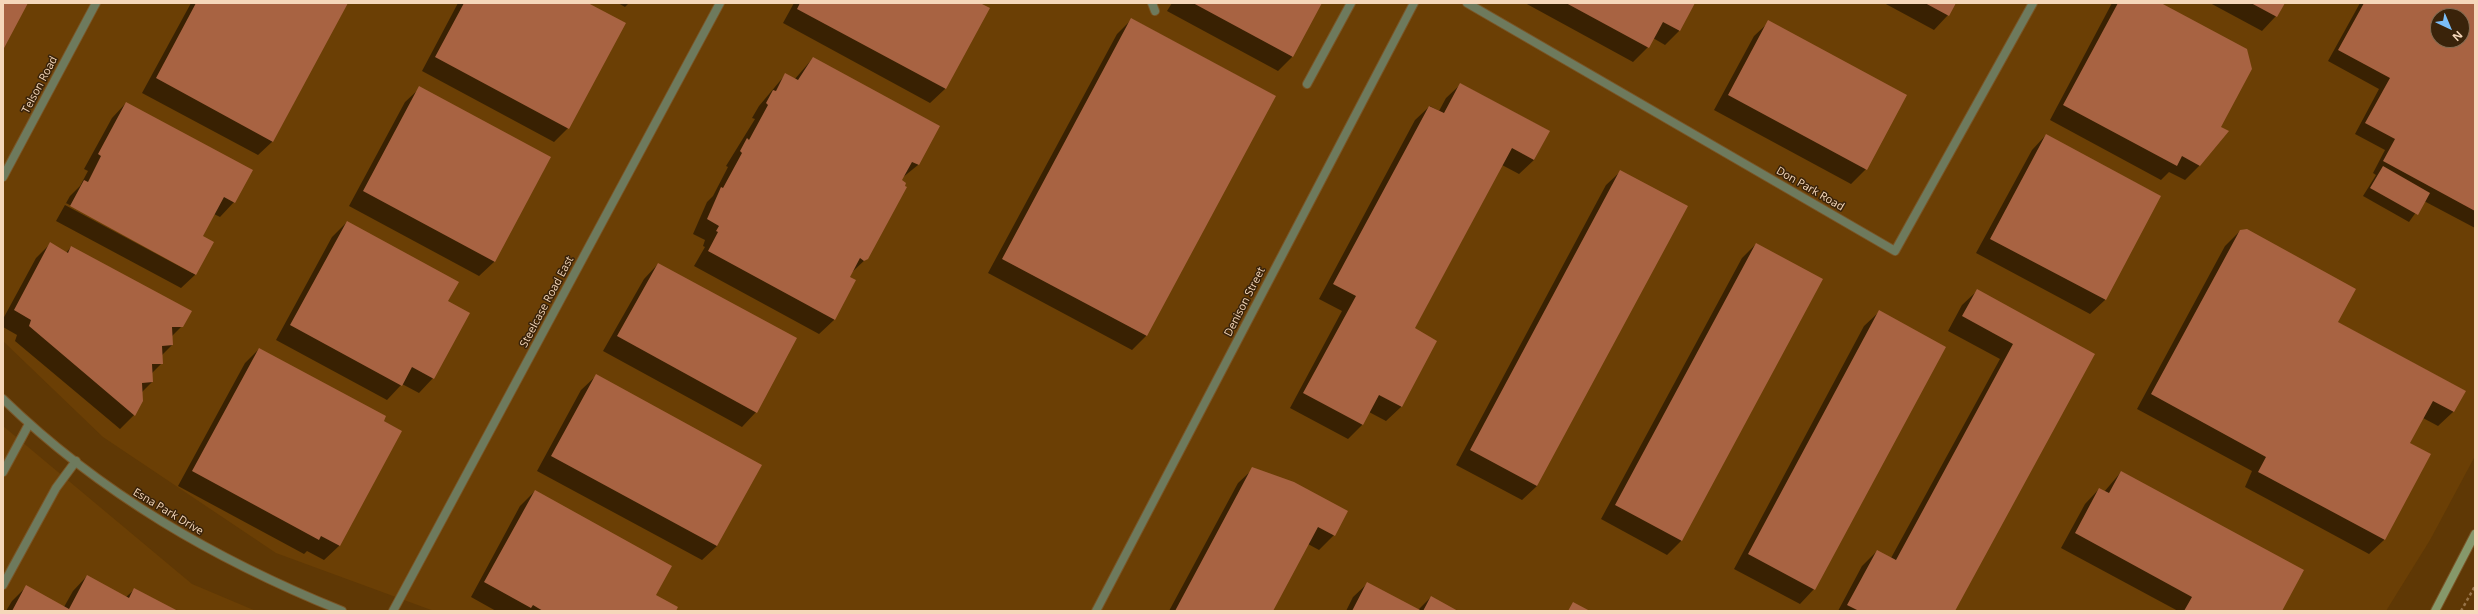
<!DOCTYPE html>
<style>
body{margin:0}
#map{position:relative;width:2478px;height:614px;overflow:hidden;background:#5f3805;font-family:"Open Sans",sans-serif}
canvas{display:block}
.frame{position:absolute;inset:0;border:4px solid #f5d7ba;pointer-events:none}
.north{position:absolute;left:2430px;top:8px;width:40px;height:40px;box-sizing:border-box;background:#3a230a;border:1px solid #856b50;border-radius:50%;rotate:136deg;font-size:11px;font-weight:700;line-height:16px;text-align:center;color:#f5d7ba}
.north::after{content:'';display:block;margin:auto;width:14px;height:18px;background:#7bbef8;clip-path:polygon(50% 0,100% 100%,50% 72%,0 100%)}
</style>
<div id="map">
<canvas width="2478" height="614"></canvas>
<div class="frame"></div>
<div class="north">N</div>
</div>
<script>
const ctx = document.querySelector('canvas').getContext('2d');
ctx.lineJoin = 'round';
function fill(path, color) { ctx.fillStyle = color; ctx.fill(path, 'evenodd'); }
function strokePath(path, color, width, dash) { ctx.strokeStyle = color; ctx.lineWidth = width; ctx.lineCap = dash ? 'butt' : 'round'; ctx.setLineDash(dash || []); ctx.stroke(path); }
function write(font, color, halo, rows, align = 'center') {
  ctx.font = font + ' "Open Sans",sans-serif'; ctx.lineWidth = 3; ctx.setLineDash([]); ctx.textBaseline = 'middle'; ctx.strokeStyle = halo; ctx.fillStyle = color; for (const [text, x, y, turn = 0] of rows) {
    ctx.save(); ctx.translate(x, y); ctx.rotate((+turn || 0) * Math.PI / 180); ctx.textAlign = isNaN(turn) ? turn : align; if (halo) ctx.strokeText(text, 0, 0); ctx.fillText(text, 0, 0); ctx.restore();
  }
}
fill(new Path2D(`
 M 3,3 L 2475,3 L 2475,456 L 2430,540 L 2386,611 L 434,611 L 276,553 L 103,437 L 3,341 ZM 2438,16 L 2462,16 L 2462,40 L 2438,40 Z
 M 3,426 L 192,584 L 256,611 L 3,611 Z`), '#6b3f05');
fill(new Path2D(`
 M 191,3 L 347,3 L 273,141 L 258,155 L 142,93 Z
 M 458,3 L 586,3 L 568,128 L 554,142 L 422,71 Z
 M 618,3 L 629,3 L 625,7 Z
 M 794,3 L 978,3 L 988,9 L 945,89 L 930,103 L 783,23 Z
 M 1172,3 L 1321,3 L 1292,57 L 1278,71 L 1167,11 Z
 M 1525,3 L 1694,3 L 1679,31 L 1665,45 L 1653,38 L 1648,47 L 1633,62 Z
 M 1884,3 L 1955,3 L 1948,15 L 1934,30 Z
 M 2112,3 L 2159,3 L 2200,165 L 2185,180 L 2169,172 L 2161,180 L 2050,120 Z
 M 2210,3 L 2284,3 L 2276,16 L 2262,31 Z
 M 2360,3 L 2475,3 L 2475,228 L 2424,201 L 2409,222 L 2363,196 L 2376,175 L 2373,173 L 2385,150 L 2355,134 L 2379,89 L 2328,61 ZM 2438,16 L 2462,16 L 2462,40 L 2438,40 Z
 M 1132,19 L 1275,96 L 1146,336 L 1132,350 L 988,273 L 1117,34 Z
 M 1769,22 L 1866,169 L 1851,184 L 1714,110 L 1754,36 Z
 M 813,58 L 939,126 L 918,165 L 902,178 L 867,258 L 850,274 L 848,277 L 855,281 L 834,320 L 819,334 L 694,266 L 705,247 L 703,246 L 705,240 L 693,234 L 707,202 L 713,196 L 728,167 L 726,166 L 755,119 L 752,118 L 759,106 L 785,75 L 794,80 Z
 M 1461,84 L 1549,131 L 1534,160 L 1519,174 L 1502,165 L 1414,329 L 1436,341 L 1401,407 L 1386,421 L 1369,412 L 1362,425 L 1348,439 L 1290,408 L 1342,311 L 1319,299 L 1415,120 L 1430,106 L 1439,111 L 1446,98 Z
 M 420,88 L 550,158 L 494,262 L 479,276 L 349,206 L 405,102 Z
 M 126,103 L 234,202 L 220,217 L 214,214 L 202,237 L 196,274 L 181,288 L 56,221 L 70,196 L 80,186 L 88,171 L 84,169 L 112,118 ZM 66,203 L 192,271 L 192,273 L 65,205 Z
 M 2046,135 L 2160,196 L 2105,300 L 2090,314 L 1976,253 L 2032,150 Z
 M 1621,171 L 1537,486 L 1522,500 L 1456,465 L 1606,185 Z
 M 347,222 L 447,301 L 433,378 L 419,393 L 402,384 L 387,400 L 276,340 L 332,237 Z
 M 2240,231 L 2337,322 L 2465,391 L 2453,412 L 2438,426 L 2423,418 L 2409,443 L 2429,454 L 2384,540 L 2369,554 L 2245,487 L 2252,471 L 2137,409 L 2225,246 Z
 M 50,244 L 66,253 L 71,247 L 182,326 L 171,337 L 172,345 L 162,355 L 162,363 L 151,374 L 152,382 L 142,392 L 134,415 L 120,429 L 15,341 L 17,335 L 3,327 L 3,319 L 36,258 Z
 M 1756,244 L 1682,540 L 1667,555 L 1601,519 L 1742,258 Z
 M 658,264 L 756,412 L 742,427 L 603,351 L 644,279 Z
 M 1977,291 L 2093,354 L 1953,611 L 1838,611 L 1862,566 L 1877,551 L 1891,558 L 2000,359 L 1948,331 L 1962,305 Z
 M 1879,312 L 1814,589 L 1800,604 L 1734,569 L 1864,326 Z
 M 259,349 L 401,431 L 339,546 L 324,560 L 307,551 L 304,554 L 178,486 L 245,363 Z
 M 596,376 L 717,546 L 702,560 L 537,471 L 581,390 Z
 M 1253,469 L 1334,535 L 1319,550 L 1308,544 L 1272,611 L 1169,611 L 1238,483 Z
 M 2121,472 L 2281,611 L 2178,611 L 2061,548 L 2085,504 L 2099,489 L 2104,492 Z
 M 535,491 L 654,595 L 675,611 L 496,611 L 471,597 L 520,506 Z
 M 87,576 L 126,597 L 135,589 L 176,611 L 6,611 L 12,601 L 26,587 L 64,607 L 73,591 Z
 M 1368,583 L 1418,610 L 1431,597 L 1456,611 L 1346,611 L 1353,597 Z`), '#0007');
fill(new Path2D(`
 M 3,3 L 28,3 L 3,50 Z
 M 196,3 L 348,3 L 273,142 L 156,78 Z
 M 464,3 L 588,3 L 626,23 L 569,129 L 435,57 Z
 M 800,3 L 980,3 L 990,8 L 946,89 L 797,9 Z
 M 1193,3 L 1322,3 L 1293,57 Z
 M 1566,3 L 1695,3 L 1680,31 L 1663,22 L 1649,48 Z
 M 1925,3 L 1956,3 L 1949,16 Z
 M 2118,3 L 2161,3 L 2247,49 L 2252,69 L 2221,127 L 2229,131 L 2200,166 L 2182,156 L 2177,166 L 2063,105 Z
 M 2251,3 L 2285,3 L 2277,17 Z
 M 2364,3 L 2475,3 L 2475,211 L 2383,161 L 2395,139 L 2365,123 L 2390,78 L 2338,50 ZM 2438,16 L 2462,16 L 2462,40 L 2438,40 Z
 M 1131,18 L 1276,96 L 1147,336 L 1002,259 Z
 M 1768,20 L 1907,95 L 1867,170 L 1728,95 Z
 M 813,57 L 940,126 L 919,165 L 912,162 L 902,180 L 906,183 L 905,186 L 907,187 L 868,259 L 864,261 L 860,258 L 850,277 L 856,280 L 835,320 L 708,251 L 718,232 L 716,231 L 719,226 L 707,219 L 721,187 L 723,188 L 742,153 L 740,151 L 747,138 L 749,140 L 768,105 L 766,103 L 773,90 L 776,91 L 785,73 L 798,80 Z
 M 1460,83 L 1550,131 L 1534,160 L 1512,148 L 1415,328 L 1437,341 L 1402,407 L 1379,395 L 1363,425 L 1303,393 L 1356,296 L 1333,284 L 1429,106 L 1444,113 Z
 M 419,86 L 551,157 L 495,262 L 363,191 Z
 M 126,102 L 253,170 L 235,203 L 224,197 L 203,236 L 214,242 L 196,275 L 70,206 L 84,180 L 88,182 L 101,156 L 98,154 Z
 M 2046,134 L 2161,196 L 2106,300 L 1990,239 Z
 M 2383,166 L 2430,193 L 2418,215 L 2370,188 Z
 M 1620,170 L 1688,206 L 1537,486 L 1470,450 Z
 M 347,221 L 459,282 L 448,301 L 470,313 L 434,379 L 412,367 L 402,386 L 290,325 Z
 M 2247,229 L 2356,289 L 2338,322 L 2466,391 L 2454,412 L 2433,401 L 2410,443 L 2431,454 L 2385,540 L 2260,473 L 2258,472 L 2266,457 L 2151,394 L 2240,230 Z
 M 50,242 L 68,253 L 71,246 L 192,311 L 183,327 L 172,327 L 173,345 L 162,346 L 163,364 L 152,364 L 153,382 L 142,383 L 143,401 L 135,416 L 29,326 L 31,320 L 14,310 Z
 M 1756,243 L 1823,279 L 1682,541 L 1615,505 Z
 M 658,263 L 797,338 L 757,413 L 617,336 Z
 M 1977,289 L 2095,354 L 1955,611 L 1859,611 L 1847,605 L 1877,550 L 1896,560 L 2013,344 L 1962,316 Z
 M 1879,310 L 1946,347 L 1815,590 L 1748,554 Z
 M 259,348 L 386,416 L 384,421 L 402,431 L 340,546 L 321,536 L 319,540 L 192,471 Z
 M 596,374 L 762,465 L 717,546 L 551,456 Z
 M 1252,467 L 1294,482 L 1348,511 L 1335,536 L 1318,527 L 1273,611 L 1175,611 Z
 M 2121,471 L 2304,570 L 2282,611 L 2184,611 L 2192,597 L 2075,533 L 2099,488 L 2109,493 Z
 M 535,490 L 672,566 L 656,595 L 678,607 L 676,611 L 543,611 L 533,605 L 531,608 L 484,582 Z
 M 87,575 L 129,598 L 134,588 L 178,611 L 12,611 L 26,585 L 69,609 Z
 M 1367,582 L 1422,611 L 1352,611 Z
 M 1431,596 L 1458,611 L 1423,611 Z
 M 1573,602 L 1590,611 L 1568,611 Z`), '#a86342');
const service = new Path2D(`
 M 1152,3 L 1155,11
 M 1307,84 L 1351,3
 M 3,472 L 29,424
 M 3,585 L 56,488 L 76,461`);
const minor = new Path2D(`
 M 1467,3 L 1895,251 L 2033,3
 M 3,177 L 96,3
 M 393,611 L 720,3`);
const tertiary = new Path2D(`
 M 3,399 C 101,494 216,560 342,611
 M 1096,611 L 1414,3`);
const secondary = new Path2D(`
 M 2435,611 L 2475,534`);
strokePath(service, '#7a5526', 10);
strokePath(minor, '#7a5526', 10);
strokePath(tertiary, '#7a5526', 10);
strokePath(secondary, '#7a5526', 10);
strokePath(new Path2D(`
 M 2461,611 L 2475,586`), '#977348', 2.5, [3, 3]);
strokePath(service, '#6e7a5d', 8);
strokePath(minor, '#6e7a5d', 8);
strokePath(tertiary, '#6e7a5d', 8);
strokePath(secondary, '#86986a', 8);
write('11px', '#f5d7ba', '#3a230a', [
 ["Telson Road",40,85,-62],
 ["Don Park Road",1810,189,30],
 ["Steelcase Road East",547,302,-62],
 ["Denison Street",1245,302,-63],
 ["Esna Park Drive",168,512,31]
]);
</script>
